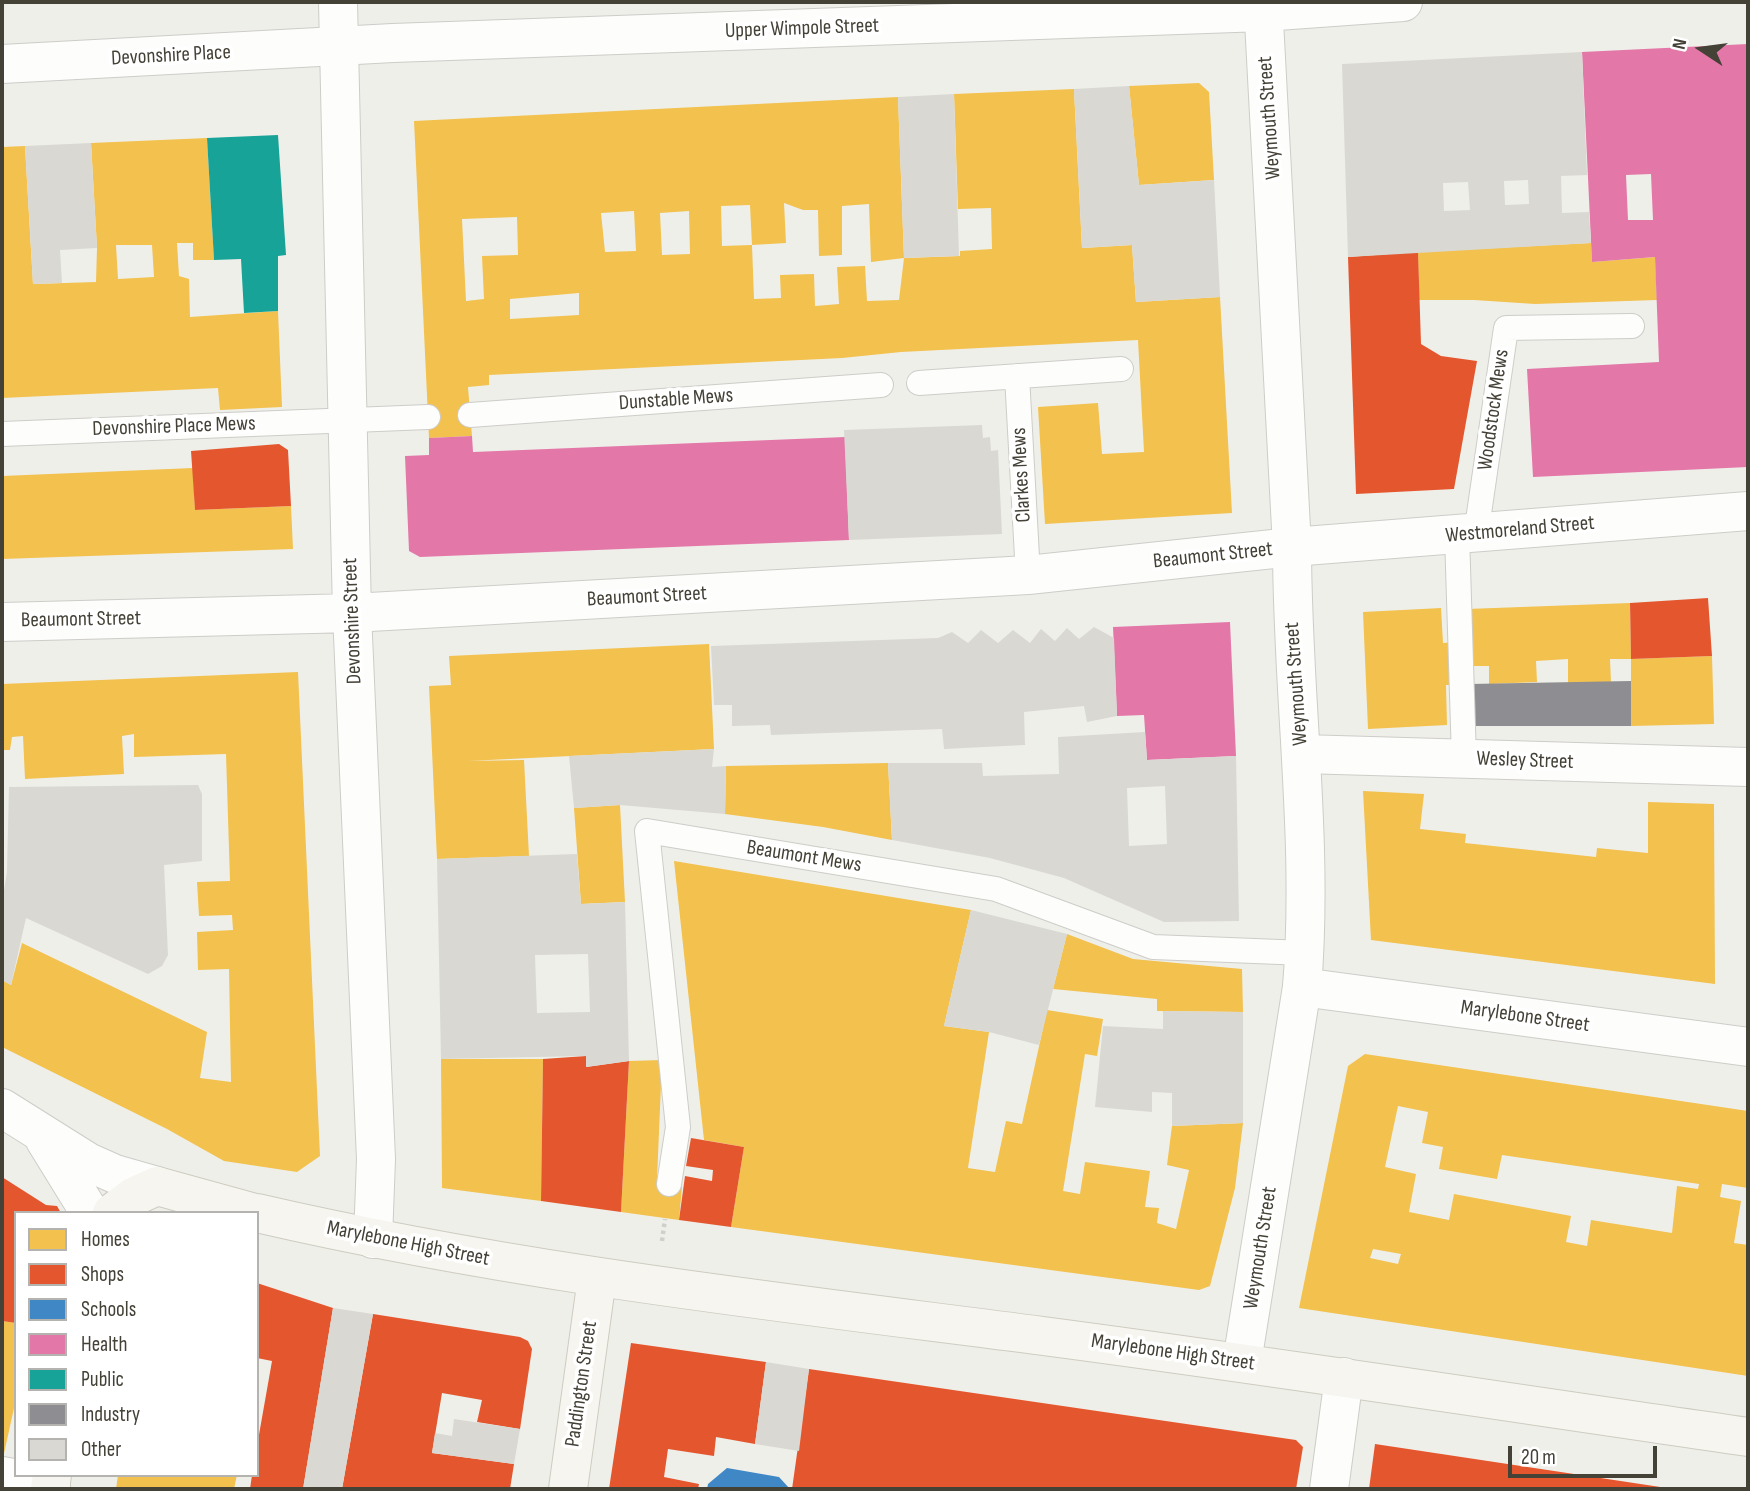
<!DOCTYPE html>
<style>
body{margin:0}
#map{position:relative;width:1750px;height:1491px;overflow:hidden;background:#efefea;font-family:"Sofia Sans Condensed",sans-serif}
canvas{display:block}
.frame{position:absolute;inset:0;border:4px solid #444137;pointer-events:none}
.legend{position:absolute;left:14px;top:1211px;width:245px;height:266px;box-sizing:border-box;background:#fff;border:2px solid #b4b3af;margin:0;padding:9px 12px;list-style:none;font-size:21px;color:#444137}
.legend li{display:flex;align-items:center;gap:14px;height:35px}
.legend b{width:35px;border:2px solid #b4b3af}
.north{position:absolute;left:1666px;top:14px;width:70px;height:70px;-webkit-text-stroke:5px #fff;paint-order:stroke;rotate:283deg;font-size:19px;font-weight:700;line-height:28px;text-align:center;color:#444137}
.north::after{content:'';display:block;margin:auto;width:24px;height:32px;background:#444137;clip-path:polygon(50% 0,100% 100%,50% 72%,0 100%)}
.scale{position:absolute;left:1508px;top:1446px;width:149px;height:32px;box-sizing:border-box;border:4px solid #444137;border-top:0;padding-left:9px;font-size:21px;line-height:24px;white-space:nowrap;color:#444137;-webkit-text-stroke:5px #fff;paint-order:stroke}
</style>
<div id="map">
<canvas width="1750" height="1491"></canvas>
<div class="frame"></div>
<ul class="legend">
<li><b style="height:19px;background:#f2c14e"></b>Homes</li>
<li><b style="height:19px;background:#e4572e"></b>Shops</li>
<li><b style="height:19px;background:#3f88c5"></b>Schools</li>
<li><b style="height:19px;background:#e377a8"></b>Health</li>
<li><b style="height:19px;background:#17a398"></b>Public</li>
<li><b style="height:19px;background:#8d8d92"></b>Industry</li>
<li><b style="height:19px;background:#d9d8d2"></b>Other</li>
</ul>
<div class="north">N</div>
<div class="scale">20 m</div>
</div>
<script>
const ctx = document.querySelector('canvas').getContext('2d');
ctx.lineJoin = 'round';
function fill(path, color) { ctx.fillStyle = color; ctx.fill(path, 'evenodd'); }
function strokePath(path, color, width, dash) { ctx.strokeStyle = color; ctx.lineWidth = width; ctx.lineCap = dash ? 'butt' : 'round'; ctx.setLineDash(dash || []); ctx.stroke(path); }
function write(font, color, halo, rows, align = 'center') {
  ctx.font = font + ' "Sofia Sans Condensed",sans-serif'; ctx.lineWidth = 7; ctx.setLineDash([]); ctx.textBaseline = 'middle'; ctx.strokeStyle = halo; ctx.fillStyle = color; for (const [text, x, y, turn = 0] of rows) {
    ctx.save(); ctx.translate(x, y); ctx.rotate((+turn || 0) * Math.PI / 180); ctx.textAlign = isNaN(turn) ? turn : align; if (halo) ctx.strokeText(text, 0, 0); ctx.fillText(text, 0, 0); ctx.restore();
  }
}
fill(new Path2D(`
 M 1199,83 L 1209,92 L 1214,180 L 1139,185 L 1129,86 Z
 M 1074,89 L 1082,248 L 1132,245 L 1136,302 L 1220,297 L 1232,513 L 1045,524 L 1038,407 L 1098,403 L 1102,454 L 1144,452 L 1138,340 L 901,352 L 842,358 L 489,375 L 489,385 L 468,387 L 472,436 L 429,438 L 414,121 L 898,97 L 904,258 L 871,262 L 869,204 L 842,206 L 842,255 L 819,256 L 818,210 L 803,210 L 784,203 L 786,243 L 752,245 L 750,205 L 721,206 L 722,246 L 752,245 L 754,299 L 781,298 L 780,275 L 814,274 L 815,306 L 839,304 L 837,267 L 865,266 L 867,301 L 899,300 L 904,258 L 960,256 L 960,251 L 992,249 L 991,208 L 958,209 L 954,94 ZM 634,211 L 636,251 L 605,252 L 601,213 ZM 689,211 L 690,254 L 662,255 L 660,213 ZM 517,217 L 518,255 L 482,256 L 484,299 L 466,301 L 462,219 ZM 579,293 L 579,315 L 510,319 L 510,299 Z
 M 207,138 L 214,260 L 193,260 L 193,243 L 177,243 L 179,276 L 189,279 L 190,317 L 278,311 L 282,407 L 220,410 L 218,388 L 2,398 L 2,147 L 25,146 L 33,284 L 96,282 L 97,248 L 91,143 ZM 116,245 L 152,245 L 154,277 L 118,279 Z
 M 1591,243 L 1592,262 L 1655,257 L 1657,300 L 1535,304 L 1474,300 L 1419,300 L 1418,252 Z
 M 193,468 L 195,510 L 291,506 L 293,549 L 2,559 L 2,476 Z
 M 1630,603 L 1631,659 L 1610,659 L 1611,683 L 1568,683 L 1568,659 L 1536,661 L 1537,682 L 1489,684 L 1489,666 L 1469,666 L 1467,609 Z
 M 1441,608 L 1443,643 L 1457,642 L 1459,685 L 1446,685 L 1447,725 L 1368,729 L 1363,612 Z
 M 709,644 L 714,749 L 468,761 L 524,760 L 529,856 L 437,859 L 429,686 L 451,685 L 449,656 Z
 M 1712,656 L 1714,724 L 1631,726 L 1631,659 Z
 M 298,672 L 320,1156 L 297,1172 L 224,1161 L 167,1129 L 2,1047 L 2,980 L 11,985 L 22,943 L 207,1032 L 200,1078 L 231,1082 L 229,969 L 198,970 L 197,932 L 233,930 L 232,915 L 199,916 L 197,882 L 230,881 L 226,754 L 134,757 L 134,734 L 122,736 L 124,774 L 25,779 L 23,736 L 12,737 L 10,750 L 2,750 L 2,684 Z
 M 888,763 L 892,840 L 823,827 L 725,814 L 726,766 Z
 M 1363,791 L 1424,794 L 1420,829 L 1466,834 L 1465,843 L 1596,857 L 1597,848 L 1648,853 L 1648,802 L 1714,804 L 1715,984 L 1371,940 Z
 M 620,805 L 625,902 L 581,904 L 574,808 Z
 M 674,861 L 971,910 L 944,1026 L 989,1032 L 968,1168 L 995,1172 L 1006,1121 L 1022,1124 L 1047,1010 L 1103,1019 L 1097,1056 L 1085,1054 L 1063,1191 L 1080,1194 L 1085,1162 L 1150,1171 L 1145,1207 L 1159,1208 L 1157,1223 L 1176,1229 L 1189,1170 L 1167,1165 L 1172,1126 L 1243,1123 L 1235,1188 L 1210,1286 L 1199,1290 L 731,1227 L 744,1147 L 704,1140 Z
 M 1067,934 L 1133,959 L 1242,969 L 1243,1012 L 1157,1011 L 1157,999 L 1053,989 Z
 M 1365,1054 L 1748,1111 L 1748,1188 L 1722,1184 L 1720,1197 L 1741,1201 L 1734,1243 L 1748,1245 L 1748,1376 L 1299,1308 L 1348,1066 ZM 1398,1106 L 1428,1112 L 1422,1143 L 1443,1147 L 1439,1169 L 1497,1179 L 1502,1155 L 1699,1184 L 1698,1189 L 1677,1186 L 1672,1233 L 1591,1220 L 1587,1246 L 1566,1242 L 1571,1216 L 1454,1194 L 1449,1220 L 1409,1212 L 1416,1174 L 1385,1167 ZM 1373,1249 L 1401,1254 L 1398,1264 L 1370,1258 Z
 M 441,1059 L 543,1059 L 541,1201 L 442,1188 Z
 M 662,1060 L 657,1180 L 682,1187 L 679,1220 L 621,1212 L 629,1061 Z
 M 2,1321 L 16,1323 L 16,1399 L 3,1458 Z
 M 118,1475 L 237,1475 L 234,1489 L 116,1489 Z`), '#f2c14e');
fill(new Path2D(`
 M 1418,252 L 1421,344 L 1441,356 L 1477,361 L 1454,489 L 1356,494 L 1348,257 Z
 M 279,444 L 288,450 L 291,506 L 195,510 L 191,451 Z
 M 1708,598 L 1712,656 L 1631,659 L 1630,603 Z
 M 586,1056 L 586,1067 L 629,1061 L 621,1212 L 541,1201 L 543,1059 Z
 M 691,1138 L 744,1147 L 731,1227 L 679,1220 L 685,1176 L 712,1181 L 713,1170 L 686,1166 Z
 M 2,1177 L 46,1205 L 57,1206 L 61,1213 L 16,1213 L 16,1323 L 2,1321 Z
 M 257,1283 L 333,1308 L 303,1489 L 250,1489 L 252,1475 L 257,1475 L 257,1446 L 272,1361 L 257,1358 Z
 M 373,1314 L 520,1337 L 528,1341 L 532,1349 L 520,1429 L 477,1422 L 482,1400 L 442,1393 L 432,1453 L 514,1464 L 510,1489 L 342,1489 Z
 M 631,1343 L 766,1362 L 755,1444 L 716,1437 L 714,1456 L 668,1449 L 664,1477 L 699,1484 L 698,1489 L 609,1489 Z
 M 809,1369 L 1296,1440 L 1303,1447 L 1296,1489 L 792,1489 Z
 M 1375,1444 L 1667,1488 L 1666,1489 L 1369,1489 Z`), '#e4572e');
fill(new Path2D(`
 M 727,1468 L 779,1477 L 790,1489 L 707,1489 L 708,1484 Z`), '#3f88c5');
fill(new Path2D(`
 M 1748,44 L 1748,467 L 1533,477 L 1527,369 L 1659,362 L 1655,257 L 1592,262 L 1582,52 ZM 1651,174 L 1653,220 L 1628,220 L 1626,175 Z
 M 472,436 L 473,452 L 845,437 L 849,540 L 420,557 L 409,551 L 405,456 L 429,455 L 429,438 Z
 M 1230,622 L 1236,756 L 1147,760 L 1144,715 L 1117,716 L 1113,627 Z`), '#e377a8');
fill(new Path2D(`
 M 278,135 L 286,255 L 278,256 L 278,311 L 244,313 L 241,259 L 214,260 L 207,138 Z`), '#17a398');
fill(new Path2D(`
 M 1631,681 L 1631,726 L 1471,726 L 1469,684 Z`), '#8d8d92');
fill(new Path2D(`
 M 1582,52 L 1587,175 L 1561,176 L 1562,213 L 1589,212 L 1591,243 L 1348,257 L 1342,64 ZM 1528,180 L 1529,204 L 1505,205 L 1504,181 ZM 1468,182 L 1470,210 L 1444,211 L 1443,183 Z
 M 1129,86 L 1139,185 L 1214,180 L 1220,297 L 1136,302 L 1132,245 L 1082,248 L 1074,89 Z
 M 954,94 L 959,256 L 904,258 L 898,97 Z
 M 91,143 L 97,248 L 60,250 L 62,283 L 33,284 L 25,146 Z
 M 982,425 L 983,438 L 990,437 L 991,451 L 998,450 L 1002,534 L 849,540 L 844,430 Z
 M 1094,627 L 1114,638 L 1117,716 L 1087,722 L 1084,706 L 1024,712 L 1025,745 L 944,749 L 942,729 L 771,735 L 770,725 L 732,726 L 732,705 L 714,705 L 711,646 L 938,638 L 952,632 L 968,643 L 981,630 L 998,643 L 1013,630 L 1030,643 L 1041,629 L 1055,641 L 1067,628 L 1079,639 Z
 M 1145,732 L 1147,760 L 1236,756 L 1239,921 L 1164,922 L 1064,878 L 990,858 L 892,840 L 888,763 L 982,763 L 983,776 L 1059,774 L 1058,737 ZM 1165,786 L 1167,844 L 1129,846 L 1127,788 Z
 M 714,749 L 712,767 L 726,766 L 725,814 L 620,805 L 574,808 L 569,756 Z
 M 198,785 L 202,794 L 202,861 L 164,865 L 168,955 L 162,966 L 148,974 L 26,918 L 11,985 L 2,980 L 2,903 L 7,872 L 9,787 Z
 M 577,854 L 581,904 L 625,902 L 629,1061 L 586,1067 L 586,1056 L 441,1059 L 437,859 ZM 588,954 L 590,1012 L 537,1013 L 535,955 Z
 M 971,910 L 1067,934 L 1039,1045 L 989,1032 L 944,1026 Z
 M 1163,1011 L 1243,1012 L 1243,1123 L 1172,1126 L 1172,1093 L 1152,1092 L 1152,1112 L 1095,1107 L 1103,1026 L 1163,1029 Z
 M 333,1308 L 373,1314 L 342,1489 L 303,1489 Z
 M 766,1362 L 809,1369 L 799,1451 L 755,1444 Z
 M 454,1419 L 520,1429 L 514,1464 L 432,1453 L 435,1433 L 452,1436 Z`), '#d9d8d2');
const service = new Path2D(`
 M 1017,376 L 1028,575
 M 919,383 L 1121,369
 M 470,415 L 881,385
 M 2,434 L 428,417
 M 1476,534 L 1506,328 L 1632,326
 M 1457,535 L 1464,759
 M 669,1184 L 678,1127 L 647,831 L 996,889 L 1153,947 L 1305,953`);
const minor = new Path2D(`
 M 338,2 L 352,613 L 376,1159 L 373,1239
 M 2,622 L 352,613 L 1028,575 L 1292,547 L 1748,511
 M 1302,754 L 1748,767
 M 1302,987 L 1748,1047
 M 2,1476 L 51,1485
 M 1329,1489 L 1344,1377`);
const tertiary = new Path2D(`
 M 2,64 L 393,43 L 1263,12 L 1403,2
 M 2,1108 L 88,1162 L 115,1174 L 157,1186
 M 45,1140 L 90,1213
 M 1242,1362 L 1302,987 C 1314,841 1292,694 1292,547 L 1263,2`);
const secondary = new Path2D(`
 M 112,1213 L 133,1197 L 157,1186 L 255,1213
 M 257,1213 C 516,1273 780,1302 1043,1336 C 1279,1367 1513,1403 1748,1437
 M 50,1489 L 52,1475
 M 568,1489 L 597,1278`);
strokePath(service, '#cdccc8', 26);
strokePath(minor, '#cdccc8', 40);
strokePath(tertiary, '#cdccc8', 40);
strokePath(secondary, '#ceccc1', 40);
strokePath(new Path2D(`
 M 662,1241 L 665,1219`), '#d0cfcb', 4.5, [3.5, 3.5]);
strokePath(service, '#fdfdfc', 24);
strokePath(minor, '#fdfdfc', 38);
strokePath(tertiary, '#fdfdfc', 38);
strokePath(secondary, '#f6f5ef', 38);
write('21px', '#444137', '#fff', [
 ["Upper Wimpole Street",802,29,-2],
 ["Devonshire Place",171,56,-3],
 ["Weymouth Street",1270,118,-94],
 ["Dunstable Mews",676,400,-4],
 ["Woodstock Mews",1494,410,-82],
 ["Devonshire Place Mews",174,427,-2],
 ["Clarkes Mews",1022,475,-93],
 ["Westmoreland Street",1520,530,-5],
 ["Beaumont Street",1213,556,-6],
 ["Beaumont Street",647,597,-3],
 ["Beaumont Street",81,620,-1],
 ["Devonshire Street",353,621,-92],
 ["Weymouth Street",1297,684,-94],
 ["Wesley Street",1525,761,2],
 ["Beaumont Mews",804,857,9],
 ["Marylebone Street",1525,1017,8],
 ["Marylebone High Street",408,1244,11],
 ["Weymouth Street",1261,1248,-81],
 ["Marylebone High Street",1173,1353,8],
 ["Paddington Street",582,1384,-82]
]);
</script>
